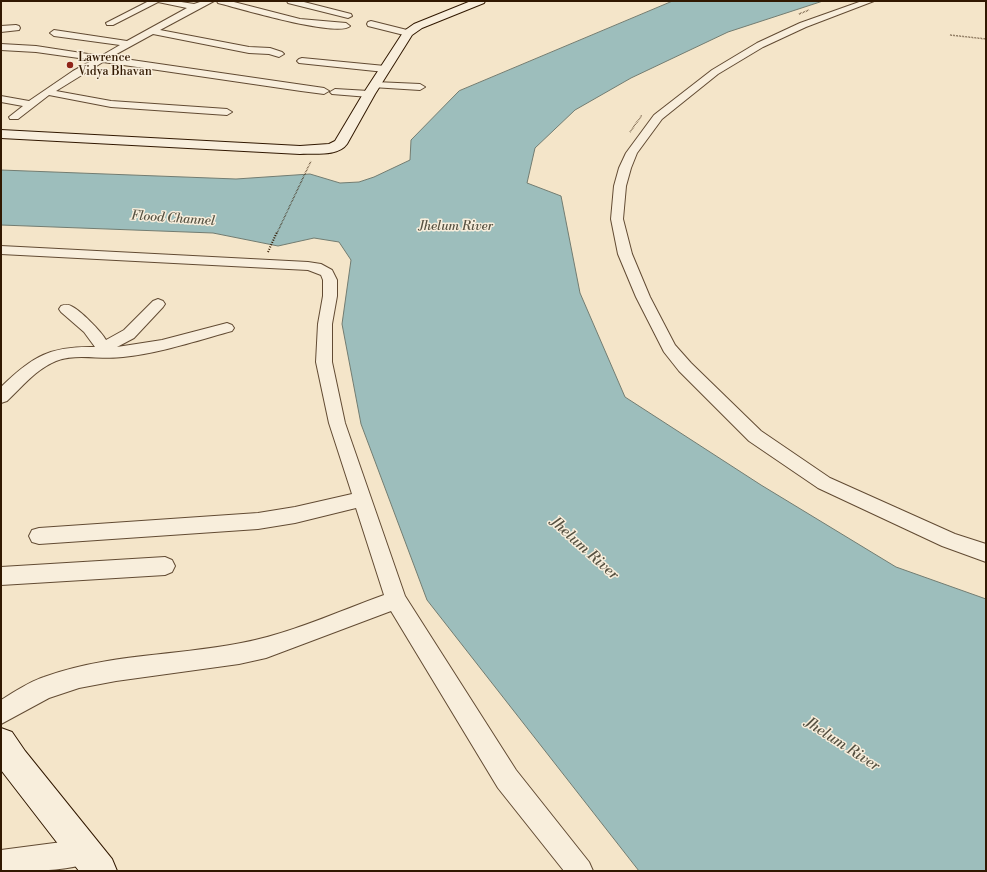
<!DOCTYPE html>
<style>
body{margin:0}
#map{position:relative;width:987px;height:872px;overflow:hidden;background:#f4e5c9;font-family:"Libre Bodoni",serif}
canvas{display:block}
.frame{position:absolute;inset:0;border:2px solid #311801;pointer-events:none}
</style>
<div id="map">
<canvas width="987" height="872"></canvas>
<div class="frame"></div>
</div>
<script>
const ctx = document.querySelector('canvas').getContext('2d');
ctx.lineJoin = 'round';
function fill(path, color) { ctx.fillStyle = color; ctx.fill(path, 'evenodd'); }
function strokePath(path, color, width, dash) { ctx.strokeStyle = color; ctx.lineWidth = width; ctx.lineCap = dash ? 'butt' : 'round'; ctx.setLineDash(dash || []); ctx.stroke(path); }
function write(font, color, halo, rows, align = 'center') {
  ctx.font = font + ' "Libre Bodoni",serif'; ctx.lineWidth = 3; ctx.setLineDash([]); ctx.textBaseline = 'middle'; ctx.strokeStyle = halo; ctx.fillStyle = color; for (const [text, x, y, turn = 0] of rows) {
    ctx.save(); ctx.translate(x, y); ctx.rotate((+turn || 0) * Math.PI / 180); ctx.textAlign = isNaN(turn) ? turn : align; if (halo) ctx.strokeText(text, 0, 0); ctx.fillText(text, 0, 0); ctx.restore();
  }
}
const water = new Path2D(`
 M 673,1 L 823,1 L 728,32 L 631,78 L 575,110 L 535,148 L 527,183 L 561,196 L 580,293 L 625,397 L 761,485 L 896,567 L 986,599 L 986,871 L 639,871 L 427,600 L 361,424 L 342,324 L 351,260 L 339,242 L 314,238 L 278,246 L 213,233 L 1,225 L 1,170 L 236,179 L 310,174 L 340,183 L 359,182 L 374,177 L 410,160 L 411,140 L 459,91 Z`);
fill(water, '#9dbebc');
strokePath(water, '#727c71', 1);
const minor = new Path2D(`
 M 149,1 L 175,1 L 194,4 L 203,1 L 214,1 L 160,30 L 249,47 L 270,48 L 282,52 L 284,54 L 279,57 L 269,54 L 249,53 L 153,34 L 111,57 L 324,88 L 329,91 L 324,94 L 301,91 L 103,62 L 56,91 L 111,101 L 227,109 L 232,112 L 227,115 L 111,107 L 49,95 L 18,119 L 10,119 L 9,117 L 23,106 L 1,102 L 1,96 L 29,101 L 73,71 L 93,60 L 36,52 L 1,50 L 1,44 L 36,46 L 101,56 L 120,45 L 54,36 L 50,33 L 54,30 L 127,41 L 187,8 L 158,2 L 113,25 L 107,25 L 106,23 Z
 M 217,1 L 230,1 L 300,19 L 346,23 L 350,26 C 338,38 238,8 218,3 Z
 M 287,1 L 300,1 L 351,14 L 352,16 L 348,18 L 288,3 Z
 M 862,1 L 874,1 L 806,27 L 763,47 L 718,74 L 662,119 L 637,153 L 631,168 L 626,186 L 623,219 L 632,254 L 650,297 L 675,345 L 691,363 L 761,431 L 830,478 L 955,534 L 986,544 L 986,562 L 942,546 L 818,488 L 749,441 L 679,371 L 664,352 L 636,297 L 618,254 L 611,219 L 614,186 L 619,168 L 626,153 L 654,115 L 712,70 L 757,43 L 800,23 Z
 M 371,21 L 411,31 L 412,33 L 408,36 L 368,26 L 367,24 L 368,22 Z
 M 16,25 L 19,26 L 20,28 L 19,30 L 1,32 L 1,26 Z
 M 302,58 L 385,66 L 390,69 L 385,72 L 299,63 L 297,61 L 299,59 Z
 M 375,82 L 420,84 L 425,87 L 420,90 L 372,87 L 370,85 Z
 M 335,89 L 369,91 L 374,94 L 369,97 L 332,94 L 330,92 Z
 M 1,246 L 308,262 L 321,264 L 332,270 L 337,280 L 337,296 L 332,324 L 332,362 L 345,423 L 405,596 L 516,770 L 589,862 L 593,871 L 564,871 L 498,788 L 391,611 L 266,658 L 239,664 L 116,681 L 79,688 L 49,698 L 1,724 L 1,700 C 14,692 29,682 44,677 C 107,654 175,656 241,643 C 290,634 337,612 384,595 L 356,508 L 295,523 L 258,529 L 39,544 L 32,542 L 29,536 L 32,530 L 39,528 L 258,513 L 295,507 L 352,494 L 329,423 L 316,362 L 318,324 L 323,296 L 323,280 L 321,275 L 308,270 L 1,254 Z
 M 158,299 L 163,301 L 165,304 L 163,307 L 134,338 L 117,347 L 162,340 L 227,323 L 232,325 L 234,328 L 232,331 C 196,341 160,353 123,357 C 101,360 76,353 56,361 C 36,369 22,387 7,401 L 1,403 L 1,387 C 33,356 50,346 95,347 L 84,332 L 61,312 L 59,309 L 61,306 C 64,305 67,304 71,306 C 80,310 101,331 106,340 L 124,330 L 153,301 Z
 M 165,557 L 172,560 L 175,566 L 172,572 L 165,575 L 1,585 L 1,567 Z
 M 85,839 L 94,843 L 98,852 L 94,861 C 67,872 30,871 1,871 L 1,850 Z`);
const secondary = new Path2D(`
 M 471,1 L 485,1 L 484,3 L 422,28 L 412,35 L 375,94 L 347,144 C 338,157 314,153 300,154 L 1,138 L 1,130 L 300,146 L 329,144 L 335,141 L 363,94 L 404,31 L 414,24 Z
 M 1,728 L 12,732 L 25,751 L 112,859 L 117,871 L 79,871 L 1,770 Z`);
strokePath(minor, '#624b33', 2);
strokePath(secondary, '#311801', 2);
strokePath(new Path2D(`
 M 799,14 L 809,10
 M 950,35 L 986,39
 M 630,132 L 642,115
 M 277,233 L 311,161`), '#311801', 1.5, [0.5, 1]);
strokePath(new Path2D(`
 M 268,252 L 277,232`), '#311801', 2, [1, 1.5]);
fill(minor, '#f8eedc');
fill(secondary, '#f8eedc');
for (const [x, y, r, color] of [
 [70,65,4,"#8f2418"]
]) { const dot = new Path2D(); dot.arc(x, y, r, 0, 2 * Math.PI); ctx.fillStyle = color; ctx.fill(dot); strokePath(dot, '#f8eedc', 1.5); }
write('12px', '#311801', '#f8eedc', [
 ["Lawrence",78,58],
 ["Vidya Bhavan",78,72]
], 'left');
write('italic 13px', '#575242', '#f8eedc', [
 ["Flood Channel",173,219,4],
 ["Jhelum River",456,227]
]);
write('italic 15px', '#575242', '#f8eedc', [
 ["Jhelum River",584,549,42],
 ["Jhelum River",842,745,33]
]);
</script>
